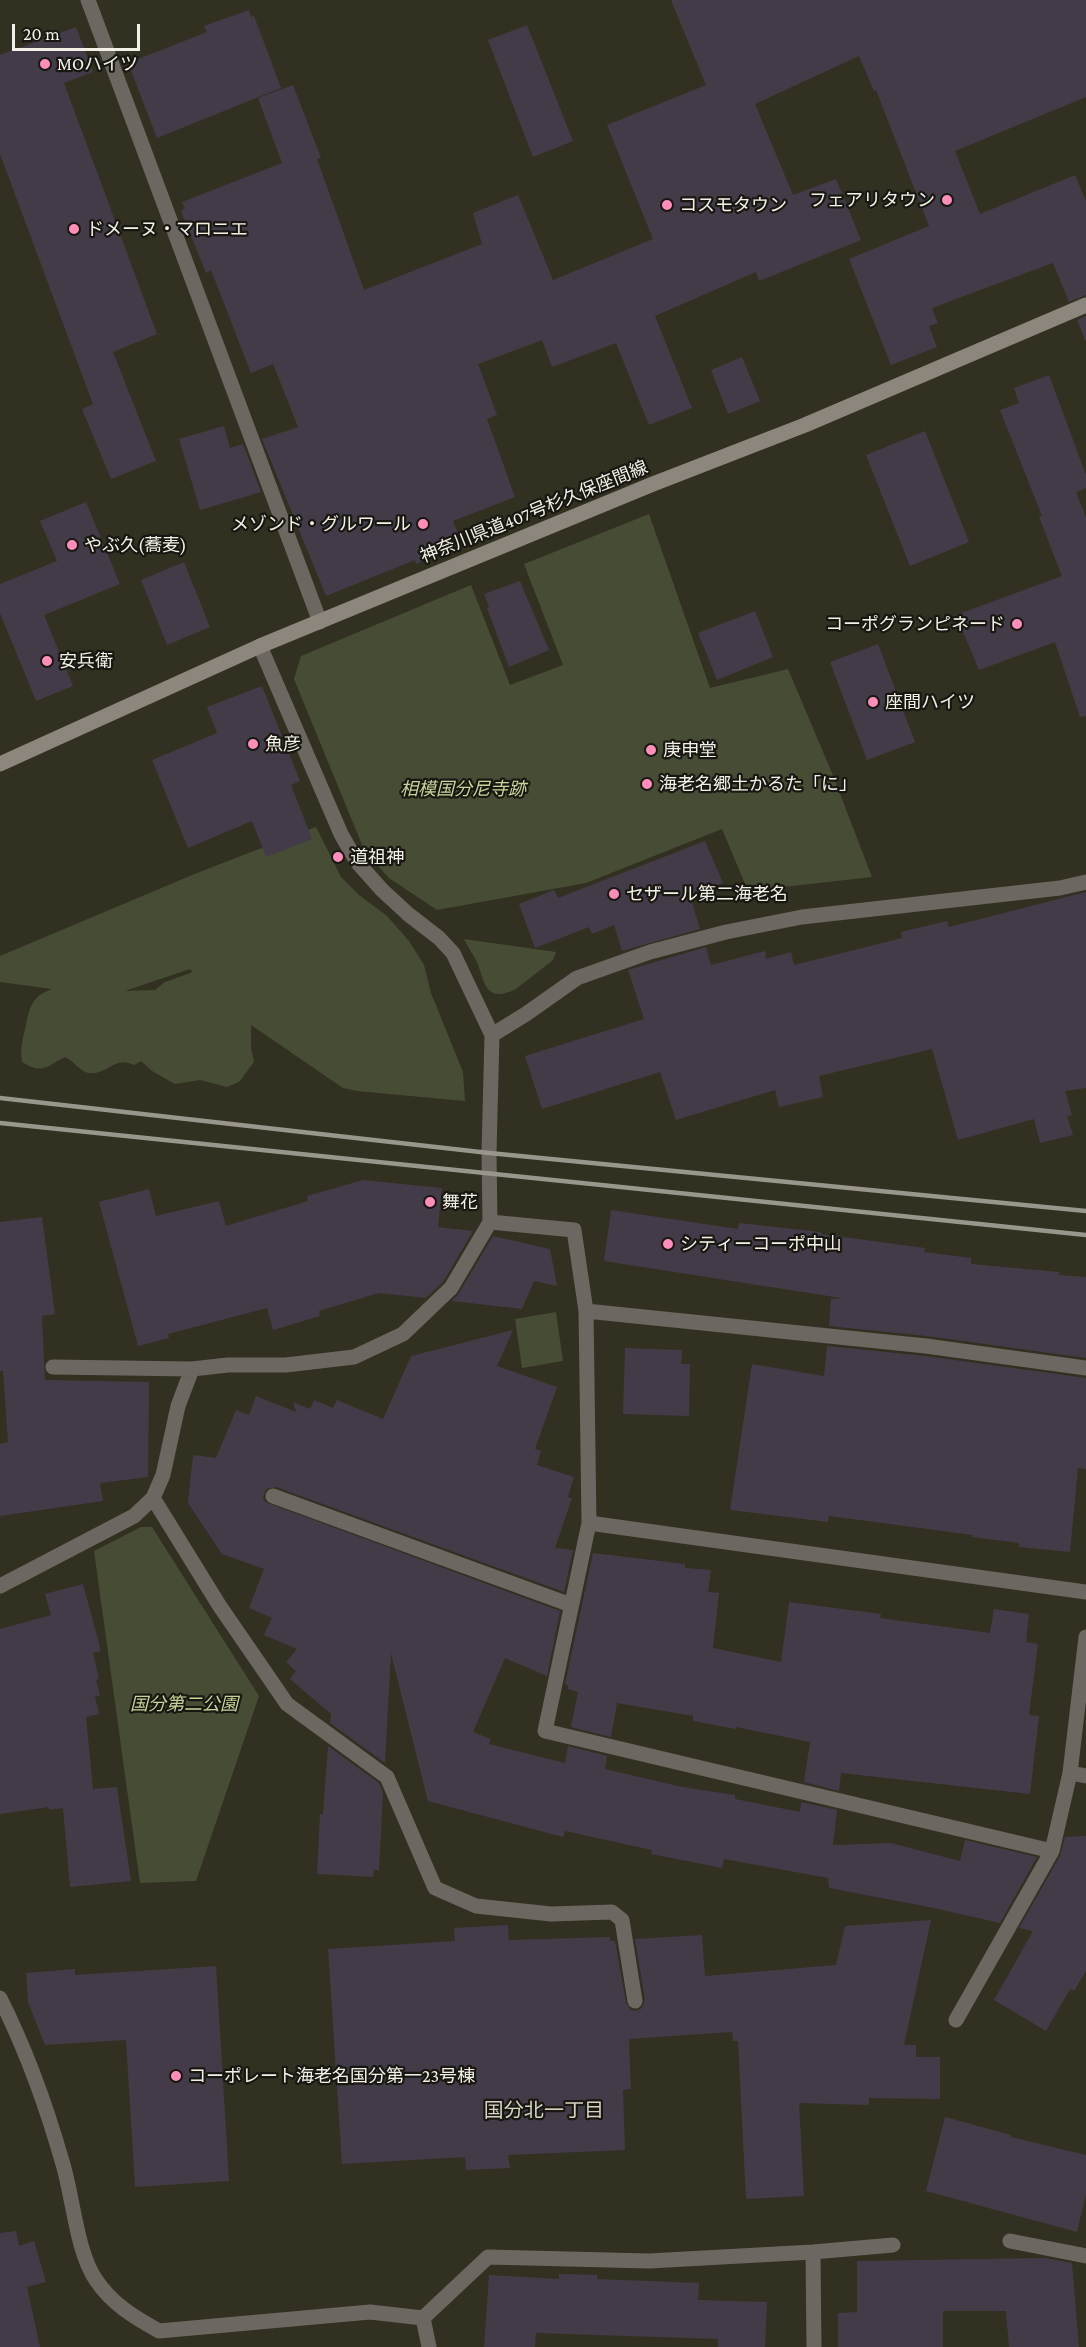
<!DOCTYPE html>
<meta charset="utf-8">
<style>
body{margin:0}
#map{position:relative;width:1086px;height:2347px;overflow:hidden;background:#323021;font-family:"Crimson Pro",serif}
canvas{display:block}
.scale{position:absolute;left:12px;top:24px;width:128px;height:27px;box-sizing:border-box;border:3px solid #f2f0e7;border-top:0;padding-left:8px;font-size:18px;line-height:21px;white-space:nowrap;color:#f2f0e7;-webkit-text-stroke:4px #191711;paint-order:stroke}
</style>
<div id="map">
<canvas width="1086" height="2347"></canvas>
<div class="scale">20 m</div>
</div>
<script>
const ctx = document.querySelector('canvas').getContext('2d');
ctx.lineJoin = 'round';
function fill(path, color) { ctx.fillStyle = color; ctx.fill(path, 'evenodd'); }
function strokePath(path, color, width, dash) { ctx.strokeStyle = color; ctx.lineWidth = width; ctx.lineCap = dash ? 'butt' : 'round'; ctx.setLineDash(dash || []); ctx.stroke(path); }
function write(font, color, halo, rows, align = 'center') {
  ctx.font = font + ' "Crimson Pro","Noto Sans JP",serif'; ctx.lineWidth = 4.5; ctx.setLineDash([]); ctx.textBaseline = 'middle'; ctx.strokeStyle = halo; ctx.fillStyle = color; for (const [text, x, y, turn = 0] of rows) {
    ctx.save(); ctx.translate(x, y); ctx.rotate((+turn || 0) * Math.PI / 180); ctx.textAlign = isNaN(turn) ? turn : align; if (halo) ctx.strokeText(text, 0, 0); ctx.fillText(text, 0, 0); ctx.restore();
  }
}
fill(new Path2D(`
 M 649,514 L 710,688 L 788,669 L 832,773 L 872,877 L 748,891 L 722,829 L 586,883 L 437,910 L 389,878 L 365,852 L 294,679 L 301,656 L 471,585 L 510,685 L 563,665 L 524,564 Z
 M 316,827 L 341,877 L 359,895 L 387,916 L 409,941 L 424,965 L 431,993 L 463,1072 L 465,1101 L 357,1091 L 343,1088 L 251,1025 L 251,1048 L 254,1062 L 239,1082 L 227,1087 L 200,1080 L 175,1084 L 152,1071 L 141,1061 L 134,1065 C 114,1055 108,1075 89,1073 C 80,1072 74,1061 65,1057 C 46,1066 43,1075 22,1062 C 20,1049 22,1042 25,1029 C 30,1008 30,997 52,989 L 0,982 L 0,956 L 197,873 ZM 190,969 L 193,972 L 165,982 L 155,990 L 125,991 Z
 M 464,939 L 556,952 L 553,960 L 516,989 C 483,1005 485,979 476,960 C 472,952 467,946 464,939 Z
 M 556,1312 L 563,1361 L 522,1368 L 515,1319 Z
 M 141,1527 L 152,1527 L 259,1696 L 196,1881 L 140,1883 L 94,1551 Z`), '#474d35');
fill(new Path2D(`
 M 671,0 L 1086,0 L 1086,97 L 955,151 L 980,214 L 1075,175 L 1086,201 L 1086,295 L 1069,302 L 1053,263 L 932,308 L 938,323 L 929,326 L 937,347 L 891,365 L 849,259 L 929,226 L 876,90 L 874,91 L 859,56 L 755,104 L 793,195 L 836,179 L 861,240 L 759,281 L 756,272 L 655,316 L 692,408 L 649,425 L 616,343 L 552,367 L 542,340 L 478,364 L 497,415 L 487,419 L 515,497 L 453,521 L 463,545 L 416,564 L 415,560 L 326,596 L 262,439 L 298,427 L 273,364 L 251,373 L 211,270 L 206,273 L 181,211 L 185,209 L 182,202 L 282,163 L 258,98 L 293,85 L 321,158 L 317,159 L 364,290 L 482,244 L 473,213 L 518,195 L 553,280 L 653,239 L 607,125 L 706,85 Z
 M 249,10 L 251,17 L 254,16 L 281,88 L 157,138 L 128,63 L 207,32 L 204,26 Z
 M 527,25 L 573,141 L 533,157 L 488,40 Z
 M 76,27 L 93,72 L 64,83 L 157,334 L 113,352 L 156,461 L 111,479 L 82,409 L 93,404 L 0,154 L 0,55 Z
 M 1086,316 L 1086,340 L 1085,340 L 1077,320 Z
 M 742,357 L 760,401 L 728,414 L 711,370 Z
 M 1049,375 L 1086,475 L 1086,488 L 1076,492 L 1086,517 L 1086,716 L 1080,717 L 1055,642 L 979,670 L 956,615 L 1062,576 L 1039,517 L 1042,516 L 1000,410 L 1019,403 L 1014,388 Z
 M 224,426 L 230,448 L 243,444 L 261,492 L 200,510 L 179,439 Z
 M 925,431 L 969,542 L 910,566 L 866,455 Z
 M 86,502 L 120,584 L 44,615 L 73,686 L 36,701 L 0,613 L 0,584 L 57,561 L 40,521 Z
 M 184,562 L 210,627 L 167,645 L 141,580 Z
 M 520,581 L 549,650 L 509,667 L 487,608 L 489,607 L 484,594 Z
 M 755,611 L 773,657 L 717,680 L 698,633 Z
 M 878,644 L 915,742 L 867,760 L 830,662 Z
 M 262,686 L 300,781 L 291,785 L 312,839 L 266,857 L 252,821 L 188,848 L 152,760 L 217,733 L 207,707 Z
 M 705,841 L 723,883 L 690,896 L 700,929 L 622,951 L 614,925 L 592,934 L 589,927 L 535,948 L 519,904 L 554,890 L 558,898 Z
 M 1086,892 L 1086,1088 L 1065,1091 L 1072,1115 L 1067,1116 L 1073,1135 L 1040,1143 L 1034,1119 L 958,1140 L 932,1049 L 819,1076 L 823,1097 L 779,1107 L 775,1090 L 676,1120 L 660,1072 L 542,1109 L 525,1056 L 644,1019 L 628,970 L 706,947 L 711,965 L 765,951 L 766,959 L 791,952 L 794,965 L 902,938 L 901,932 L 947,921 L 949,927 Z
 M 363,1180 L 442,1188 L 438,1227 L 473,1231 L 443,1282 L 426,1298 L 379,1293 L 319,1311 L 320,1316 L 273,1330 L 267,1308 L 168,1334 L 169,1338 L 138,1346 L 99,1202 L 149,1189 L 156,1216 L 219,1201 L 226,1226 L 308,1201 L 307,1196 Z
 M 611,1210 L 738,1229 L 739,1223 L 821,1232 L 821,1234 L 925,1248 L 924,1252 L 971,1258 L 971,1264 L 1059,1272 L 1059,1275 L 1086,1277 L 1086,1358 L 927,1336 L 829,1326 L 831,1299 L 841,1298 L 604,1261 Z
 M 42,1217 L 55,1314 L 42,1316 L 45,1380 L 149,1382 L 148,1477 L 100,1483 L 103,1501 L 0,1516 L 0,1444 L 8,1442 L 3,1371 L 0,1371 L 0,1222 Z
 M 493,1236 L 550,1249 L 557,1286 L 534,1281 L 522,1309 L 452,1301 L 459,1293 Z
 M 513,1330 L 497,1366 L 557,1387 L 535,1449 L 541,1451 L 537,1465 L 574,1477 L 568,1497 L 572,1498 L 555,1548 L 573,1550 L 564,1592 L 276,1487 L 266,1489 L 263,1497 L 265,1502 L 560,1611 L 547,1676 L 505,1658 L 473,1732 L 491,1739 L 489,1744 L 565,1763 L 568,1746 L 607,1756 L 605,1769 L 682,1787 L 735,1795 L 735,1799 L 800,1812 L 801,1802 L 837,1810 L 833,1845 L 891,1843 L 960,1861 L 965,1840 L 1037,1857 L 1000,1923 L 934,1908 L 829,1888 L 828,1878 L 724,1859 L 722,1868 L 651,1854 L 652,1850 L 565,1831 L 563,1837 L 428,1801 L 391,1653 L 385,1763 L 330,1723 L 331,1714 L 290,1679 L 296,1671 L 286,1662 L 297,1649 L 264,1635 L 272,1618 L 249,1608 L 264,1569 L 222,1554 L 188,1503 L 193,1455 L 216,1458 L 236,1410 L 249,1415 L 256,1396 L 296,1412 L 293,1402 L 310,1409 L 314,1400 L 333,1408 L 337,1400 L 383,1419 L 411,1356 Z
 M 827,1346 L 925,1356 L 1086,1378 L 1086,1469 L 1078,1468 L 1070,1552 L 1019,1547 L 1019,1543 L 972,1537 L 973,1535 L 829,1516 L 828,1522 L 730,1510 L 752,1364 L 824,1376 Z
 M 625,1348 L 682,1350 L 681,1364 L 690,1364 L 689,1416 L 623,1414 Z
 M 593,1553 L 685,1564 L 685,1568 L 711,1570 L 708,1592 L 719,1593 L 713,1648 L 781,1662 L 789,1602 L 881,1614 L 880,1618 L 990,1633 L 994,1609 L 1029,1614 L 1026,1642 L 1038,1644 L 1029,1715 L 1039,1716 L 1030,1794 L 841,1773 L 839,1791 L 804,1782 L 810,1742 L 736,1727 L 736,1729 L 693,1721 L 693,1716 L 617,1703 L 611,1737 L 571,1727 L 578,1692 L 568,1689 L 568,1685 L 565,1684 Z
 M 83,1584 L 101,1651 L 93,1653 L 99,1679 L 96,1680 L 100,1695 L 95,1697 L 99,1714 L 86,1717 L 93,1789 L 117,1787 L 131,1881 L 70,1887 L 63,1808 L 49,1810 L 49,1807 L 0,1814 L 0,1629 L 51,1615 L 45,1594 Z
 M 328,1746 L 379,1783 L 383,1793 L 379,1870 L 374,1870 L 373,1877 L 317,1874 L 320,1814 L 323,1814 Z
 M 1086,1836 L 1086,1971 L 1074,1991 L 1070,1989 L 1046,2031 L 994,2000 L 1033,1931 L 1019,1928 L 1060,1856 L 1065,1837 Z
 M 931,1920 L 904,2045 L 916,2045 L 916,2057 L 940,2057 L 940,2099 L 869,2098 L 869,2105 L 799,2103 L 804,2196 L 746,2199 L 738,2041 L 733,2041 L 732,2032 L 629,2039 L 631,2089 L 623,2090 L 625,2150 L 508,2155 L 510,2168 L 466,2170 L 465,2157 L 342,2164 L 328,1949 L 455,1941 L 454,1928 L 508,1925 L 509,1940 L 610,1937 L 610,1941 L 615,1941 L 626,2003 L 631,2010 L 636,2011 L 642,2008 L 645,2000 L 635,1939 L 702,1935 L 705,1976 L 836,1965 L 845,1926 Z
 M 216,1966 L 229,2181 L 135,2187 L 126,2040 L 45,2045 L 28,2002 L 26,1973 L 75,1969 L 75,1975 Z
 M 945,2117 L 1011,2135 L 1011,2137 L 1086,2155 L 1086,2194 L 1077,2232 L 926,2191 Z
 M 16,2231 L 19,2246 L 34,2241 L 46,2282 L 27,2287 L 40,2347 L 0,2347 L 0,2233 Z
 M 1045,2258 L 1072,2263 L 1079,2347 L 1009,2347 L 1006,2311 L 943,2311 L 943,2347 L 838,2347 L 838,2313 L 857,2312 L 857,2261 Z
 M 559,2274 L 597,2275 L 597,2279 L 699,2283 L 698,2300 L 767,2302 L 765,2347 L 718,2347 L 718,2339 L 536,2333 L 535,2347 L 484,2347 L 489,2275 L 559,2279 Z`), '#443b49');
strokePath(new Path2D(`
 M 88,0 L 320,622
 M 492,1035 L 526,1014 L 577,978 L 650,952 L 726,932 L 802,917 L 1060,888 L 1086,882
 M 490,1222 L 574,1230 L 586,1311 L 589,1523 L 545,1731 L 1052,1851
 M 586,1311 L 926,1346 L 1086,1368
 M 53,1367 L 192,1369
 M 273,1496 L 571,1605
 M 153,1498 L 219,1605 L 287,1704 L 387,1777 L 435,1888 L 476,1906 L 551,1914 L 612,1912 L 622,1920 L 635,2001
 M 589,1523 L 1086,1592
 M 0,1586 L 134,1516 L 153,1498 L 163,1475 L 178,1406 L 192,1369 L 228,1365 L 286,1365 L 354,1357 L 403,1334 L 451,1288 L 490,1222 L 489,1153 L 492,1035 L 453,953 L 439,938 L 408,914 L 382,890 L 357,862 L 341,834 L 260,646
 M 1070,1773 L 1086,1776
 M 0,1998 C 26,2050 46,2105 62,2161 C 73,2195 76,2251 96,2280 C 112,2304 134,2317 159,2331 L 370,2312 L 423,2318 L 429,2347
 M 956,2020 L 1052,1851 L 1070,1773 L 1086,1637
 M 1010,2241 L 1086,2256
 M 813,2252 L 814,2347
 M 423,2318 L 488,2257 L 649,2261 L 813,2252 L 893,2245`), '#6c6761', 15);
strokePath(new Path2D(`
 M 0,764 L 260,646 L 653,484 L 805,425 L 1086,305`), '#8d867c', 15);
strokePath(new Path2D(`
 M 0,1098 L 489,1153 L 1086,1211
 M 0,1123 L 1086,1235`), '#99978c', 4.5);
for (const [x, y, r, color] of [
 [45,64,6,"#ff8eba"],
 [947,200,6,"#ff8eba"],
 [667,205,6,"#ff8eba"],
 [74,229,6,"#ff8eba"],
 [423,524,6,"#ff8eba"],
 [72,545,6,"#ff8eba"],
 [1017,624,6,"#ff8eba"],
 [47,661,6,"#ff8eba"],
 [873,702,6,"#ff8eba"],
 [253,744,6,"#ff8eba"],
 [651,750,6,"#ff8eba"],
 [647,784,6,"#ff8eba"],
 [338,857,6,"#ff8eba"],
 [614,894,6,"#ff8eba"],
 [430,1202,6,"#ff8eba"],
 [668,1244,6,"#ff8eba"],
 [176,2076,6,"#ff8eba"]
]) { const dot = new Path2D(); dot.arc(x, y, r, 0, 2 * Math.PI); ctx.fillStyle = color; ctx.fill(dot); strokePath(dot, '#191711', 2); }
write('18px', '#f2f0e7', '#191711', [
 ["MOハイツ",57,64],
 ["フェアリタウン",935,200,"right"],
 ["コスモタウン",679,205],
 ["ドメーヌ・マロニエ",86,229],
 ["メゾンド・グルワール",411,524,"right"],
 ["やぶ久(蕎麦)",84,545],
 ["コーポグランピネード",1005,624,"right"],
 ["安兵衛",59,661],
 ["座間ハイツ",885,702],
 ["魚彦",265,744],
 ["庚申堂",663,750],
 ["海老名郷土かるた「に」",659,784],
 ["道祖神",350,857],
 ["セザール第二海老名",626,894],
 ["舞花",442,1202],
 ["シティーコーポ中山",680,1244],
 ["コーポレート海老名国分第一23号棟",188,2076]
], 'left');
write('18px', '#f2f0e7', '#191711', [
 ["神奈川県道407号杉久保座間線",534,512,-22]
]);
write('italic 18px', '#c6d499', '#191711', [
 ["相模国分尼寺跡",463,789],
 ["国分第二公園",184,1704]
]);
write('20px', '#d6d3c1', '#191711', [
 ["国分北一丁目",544,2111]
]);
</script>
